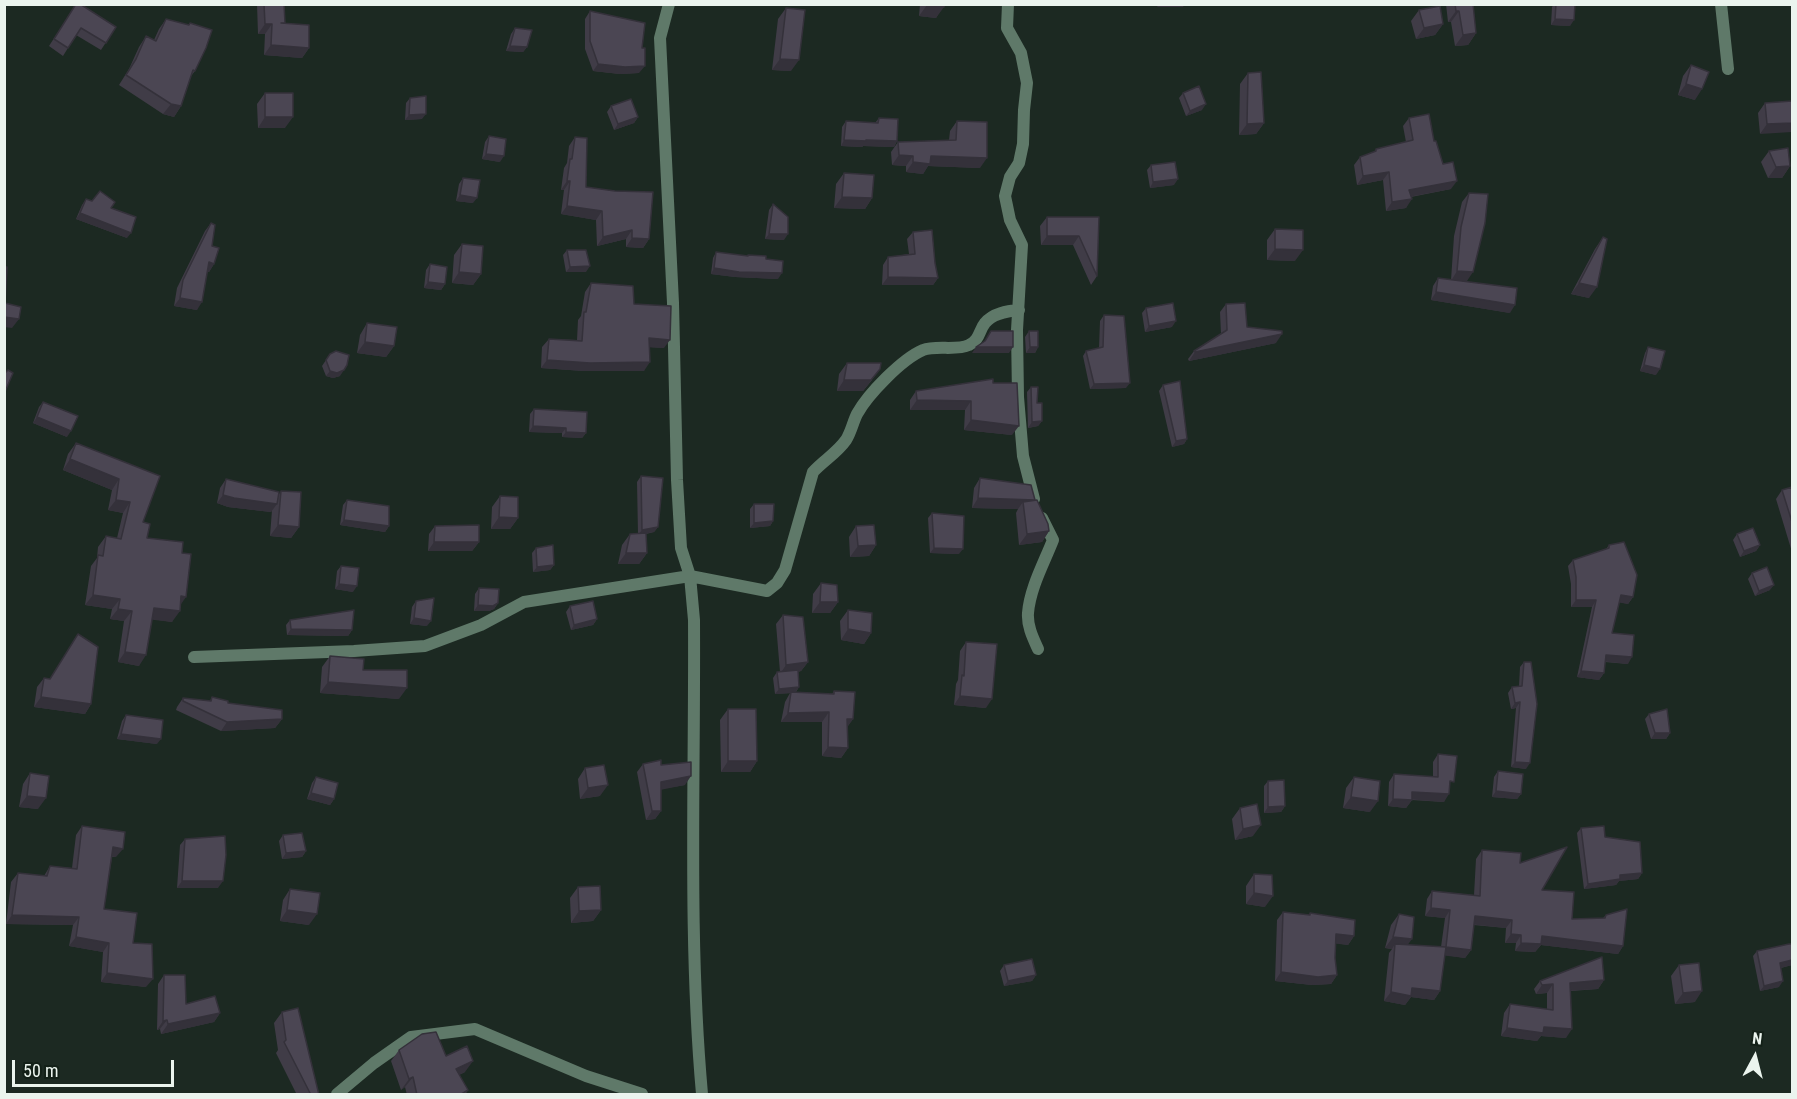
<!DOCTYPE html>
<style>
body{margin:0}
#map{position:relative;width:1797px;height:1099px;overflow:hidden;background:#1c2922;font-family:"Roboto Condensed",sans-serif}
canvas{display:block}
.frame{position:absolute;inset:0;border:6px solid #ebf4ee;pointer-events:none}
.north{position:absolute;left:1725px;top:1027px;width:60px;height:60px;-webkit-text-stroke:4px #132018;paint-order:stroke;rotate:7deg;font-size:16px;font-weight:700;line-height:24px;text-align:center;color:#ebf4ee}
.north::after{content:'';display:block;margin:auto;width:21px;height:27px;background:#ebf4ee;clip-path:polygon(50% 0,100% 100%,50% 72%,0 100%)}
.scale{position:absolute;left:12px;top:1060px;width:162px;height:27px;box-sizing:border-box;border:3px solid #ebf4ee;border-top:0;padding-left:8px;font-size:18px;line-height:21px;white-space:nowrap;color:#ebf4ee;-webkit-text-stroke:4px #132018;paint-order:stroke}
</style>
<div id="map">
<canvas width="1797" height="1099"></canvas>
<div class="frame"></div>
<div class="north">N</div>
<div class="scale">50 m</div>
</div>
<script>
const ctx = document.querySelector('canvas').getContext('2d');
ctx.lineJoin = 'round';
function strokePath(path, color, width, dash) { ctx.strokeStyle = color; ctx.lineWidth = width; ctx.lineCap = dash ? 'butt' : 'round'; ctx.setLineDash(dash || []); ctx.stroke(path); }
function fill(path, color) { ctx.fillStyle = color; ctx.fill(path, 'evenodd'); }
strokePath(new Path2D(`
 M 669,4 L 660,38 L 673,303 L 677,480 L 681,548 L 690,576 L 694,620 C 695,778 688,937 702,1094
 M 1008,4 L 1007,28 L 1021,53 L 1027,83 L 1024,110 L 1023,144 L 1019,163 L 1010,177 L 1005,196 L 1010,220 L 1022,245 L 1017,330 L 1018,397 L 1023,456 L 1034,499
 M 1721,4 L 1728,69
 M 1038,649 C 1033,638 1027,626 1028,613 C 1030,588 1044,563 1053,540 L 1042,518
 M 194,657 L 354,651 L 425,646 L 481,625 L 524,602 L 690,576 L 767,591 L 777,583 L 785,570 L 813,472 C 824,460 837,453 846,440 C 851,432 853,422 857,414 C 868,394 902,359 923,350 C 936,345 957,351 969,345 C 980,340 979,330 985,323 C 993,313 1007,311 1019,310
 M 337,1094 L 374,1063 L 411,1037 L 475,1029 L 586,1076 L 642,1094`), '#5f7969', 12);
fill(new Path2D(`
 M 76,4 L 116,27 L 101,50 L 76,35 L 63,56 L 49,46 Z
 M 257,4 L 284,4 L 285,23 L 309,48 L 302,58 L 264,55 L 265,34 L 258,34 Z
 M 920,4 L 944,4 L 936,18 L 919,16 Z
 M 1446,4 L 1473,4 L 1476,33 L 1468,45 L 1455,46 L 1451,22 L 1448,22 Z
 M 1554,4 L 1575,4 L 1570,26 L 1551,25 L 1552,7 Z
 M 786,8 L 791,71 L 772,70 L 778,19 Z
 M 1419,10 L 1443,24 L 1435,35 L 1416,39 L 1411,21 Z
 M 590,11 L 639,73 L 620,74 L 593,71 L 585,49 L 585,19 Z
 M 166,19 L 189,25 L 190,23 L 195,71 L 191,76 L 181,106 L 174,117 L 163,114 L 119,85 L 129,69 L 139,47 L 146,36 L 154,40 L 159,29 Z
 M 515,28 L 527,47 L 523,52 L 506,51 L 511,34 Z
 M 1691,65 L 1695,100 L 1678,95 L 1683,76 Z
 M 1248,73 L 1264,123 L 1256,134 L 1239,135 L 1240,84 Z
 M 265,93 L 285,128 L 258,128 L 257,104 Z
 M 1183,93 L 1202,110 L 1186,116 L 1179,98 Z
 M 410,98 L 422,119 L 405,120 L 406,103 Z
 M 1792,101 L 1760,134 L 1758,113 L 1765,103 Z
 M 611,106 L 638,117 L 634,123 L 614,130 L 607,112 Z
 M 879,118 L 897,141 L 894,147 L 863,146 L 862,147 L 841,146 L 842,127 L 846,121 L 875,123 Z
 M 1409,118 L 1434,141 L 1451,189 L 1411,197 L 1406,208 L 1386,211 L 1383,180 L 1357,185 L 1354,165 L 1360,157 L 1374,152 L 1376,149 L 1406,142 L 1403,126 Z
 M 957,121 L 980,168 L 928,166 L 923,174 L 906,172 L 906,166 L 892,165 L 891,152 L 898,142 L 949,140 L 950,131 Z
 M 489,136 L 500,162 L 482,159 L 485,142 Z
 M 575,137 L 586,187 L 649,239 L 643,248 L 626,247 L 626,239 L 597,246 L 596,220 L 561,214 L 564,190 L 561,190 L 564,168 L 567,163 L 569,146 Z
 M 1769,151 L 1790,166 L 1782,178 L 1768,178 L 1761,162 Z
 M 1151,165 L 1174,185 L 1150,188 L 1147,170 Z
 M 844,173 L 872,198 L 865,209 L 834,208 L 836,184 Z
 M 463,178 L 473,203 L 456,201 L 459,184 Z
 M 1469,193 L 1467,281 L 1458,281 L 1510,313 L 1431,300 L 1433,286 L 1438,278 L 1451,280 L 1454,236 L 1462,202 Z
 M 86,199 L 111,208 L 127,238 L 76,219 L 82,205 Z
 M 773,204 L 784,240 L 765,239 L 769,210 Z
 M 1047,217 L 1099,217 L 1097,276 L 1091,285 L 1073,245 L 1041,245 L 1040,226 Z
 M 211,223 L 212,246 L 214,264 L 209,272 L 207,272 L 197,310 L 174,306 L 177,288 L 205,231 Z
 M 1275,229 L 1295,261 L 1267,260 L 1267,240 Z
 M 913,232 L 935,263 L 938,278 L 933,285 L 882,285 L 883,265 L 888,257 L 909,254 L 907,239 Z
 M 1603,237 L 1589,298 L 1571,294 L 1595,249 Z
 M 462,244 L 481,274 L 473,285 L 452,283 L 454,255 Z
 M 567,250 L 586,272 L 566,272 L 563,255 Z
 M 716,252 L 747,256 L 748,255 L 766,259 L 778,279 L 735,277 L 711,274 L 713,258 Z
 M 430,264 L 445,284 L 441,290 L 424,288 L 426,270 Z
 M 591,283 L 634,304 L 664,348 L 650,347 L 644,371 L 584,371 L 541,368 L 542,347 L 549,339 L 577,340 L 578,320 L 581,316 L 585,292 Z
 M 1226,304 L 1247,327 L 1276,343 L 1189,361 L 1188,359 L 1194,351 L 1221,334 L 1220,312 Z
 M 1146,308 L 1172,327 L 1145,332 L 1142,313 Z
 M 1104,315 L 1126,388 L 1090,389 L 1083,356 L 1086,351 L 1099,348 L 1100,321 Z
 M 367,323 L 394,346 L 386,357 L 357,353 L 360,335 Z
 M 1029,331 L 1038,347 L 1035,353 L 1026,353 L 1025,337 Z
 M 1648,347 L 1656,375 L 1640,371 L 1645,353 Z
 M 330,354 L 340,376 L 333,378 L 326,376 L 322,366 Z
 M 847,363 L 872,380 L 863,391 L 837,391 L 839,374 Z
 M 993,383 L 1012,435 L 964,430 L 965,410 L 910,410 L 910,400 L 916,391 Z
 M 1163,385 L 1187,439 L 1184,444 L 1172,447 L 1159,391 Z
 M 1031,387 L 1042,421 L 1038,426 L 1028,428 L 1027,392 Z
 M 43,402 L 67,437 L 33,423 L 39,407 Z
 M 534,409 L 586,433 L 582,438 L 562,437 L 562,433 L 529,432 L 530,414 Z
 M 76,443 L 160,476 L 143,522 L 147,538 L 182,553 L 180,605 L 172,622 L 152,619 L 139,666 L 118,662 L 124,621 L 110,619 L 112,609 L 85,605 L 91,566 L 97,558 L 98,547 L 106,536 L 117,538 L 123,513 L 108,510 L 112,490 L 63,470 L 68,454 Z
 M 641,476 L 658,527 L 654,532 L 646,534 L 647,553 L 639,564 L 618,564 L 622,545 L 630,534 L 638,534 L 637,482 Z
 M 980,478 L 1035,500 L 1049,531 L 1042,542 L 1019,545 L 1016,513 L 1018,509 L 972,508 L 974,488 Z
 M 226,479 L 279,494 L 281,491 L 299,527 L 291,538 L 270,536 L 272,510 L 271,512 L 228,507 L 217,503 L 220,488 Z
 M 1792,487 L 1792,552 L 1776,499 L 1782,490 Z
 M 500,496 L 518,518 L 510,529 L 491,529 L 492,507 Z
 M 347,500 L 389,526 L 385,532 L 340,525 L 343,505 Z
 M 754,504 L 773,521 L 770,526 L 750,528 L 750,509 Z
 M 932,513 L 959,554 L 930,553 L 928,518 Z
 M 435,526 L 479,542 L 472,551 L 428,551 L 429,534 Z
 M 856,526 L 876,545 L 869,556 L 850,557 L 849,537 Z
 M 1737,534 L 1760,545 L 1756,551 L 1740,557 L 1733,540 Z
 M 1609,545 L 1633,597 L 1628,604 L 1619,602 L 1612,633 L 1628,664 L 1605,662 L 1604,673 L 1599,680 L 1577,677 L 1592,607 L 1571,607 L 1571,584 L 1568,566 L 1573,560 L 1606,549 Z
 M 536,548 L 554,565 L 550,570 L 533,572 L 532,553 Z
 M 341,566 L 353,592 L 335,589 L 337,571 Z
 M 1752,573 L 1770,590 L 1755,596 L 1748,579 Z
 M 821,583 L 838,602 L 830,613 L 812,613 L 813,594 Z
 M 479,588 L 498,603 L 494,609 L 489,611 L 474,611 L 475,594 Z
 M 416,601 L 427,626 L 410,624 L 412,607 Z
 M 570,606 L 597,619 L 593,625 L 571,630 L 566,612 Z
 M 848,610 L 871,633 L 864,644 L 841,640 L 840,621 Z
 M 783,615 L 808,662 L 801,671 L 798,672 L 799,687 L 796,692 L 832,694 L 834,691 L 853,719 L 847,727 L 848,748 L 841,758 L 822,756 L 822,722 L 781,722 L 785,702 L 790,693 L 775,694 L 773,678 L 777,672 L 780,672 L 776,624 Z
 M 290,620 L 352,630 L 348,636 L 287,635 L 286,625 Z
 M 966,642 L 986,708 L 954,705 L 956,684 L 958,680 L 960,651 Z
 M 330,656 L 363,670 L 399,699 L 320,693 L 322,667 Z
 M 1524,662 L 1526,769 L 1511,767 L 1516,708 L 1511,709 L 1508,693 L 1512,687 L 1519,686 L 1520,667 Z
 M 44,678 L 49,679 L 91,704 L 85,714 L 34,707 L 37,687 Z
 M 212,697 L 228,703 L 282,719 L 275,728 L 221,731 L 176,710 L 177,707 L 183,698 L 210,701 Z
 M 728,709 L 757,761 L 750,772 L 721,772 L 720,720 Z
 M 1649,714 L 1670,733 L 1666,739 L 1651,739 L 1645,719 Z
 M 126,715 L 157,744 L 117,739 L 122,721 Z
 M 1438,754 L 1449,788 L 1444,802 L 1412,800 L 1406,808 L 1388,806 L 1389,782 L 1394,774 L 1433,777 L 1433,762 Z
 M 643,764 L 661,765 L 685,785 L 661,789 L 661,811 L 655,819 L 646,820 L 637,772 Z
 M 585,768 L 600,796 L 580,799 L 578,779 Z
 M 1498,771 L 1521,794 L 1517,799 L 1492,797 L 1494,777 Z
 M 30,773 L 38,809 L 19,807 L 23,784 Z
 M 316,777 L 334,799 L 330,805 L 307,799 L 312,783 Z
 M 1354,777 L 1370,812 L 1343,808 L 1346,788 Z
 M 1268,781 L 1285,806 L 1281,812 L 1264,813 L 1264,786 Z
 M 1240,808 L 1253,836 L 1235,840 L 1232,819 Z
 M 82,826 L 116,857 L 112,857 L 104,909 L 133,943 L 146,987 L 101,982 L 103,952 L 69,946 L 73,925 L 6,924 L 11,882 L 18,873 L 44,876 L 50,866 L 72,868 L 76,835 Z
 M 1581,828 L 1605,837 L 1642,873 L 1638,879 L 1619,881 L 1616,885 L 1584,889 L 1577,833 Z
 M 283,835 L 306,851 L 302,857 L 282,859 L 279,841 Z
 M 185,839 L 218,888 L 177,888 L 180,845 Z
 M 1482,850 L 1520,863 L 1542,890 L 1572,919 L 1603,918 L 1606,915 L 1623,946 L 1618,954 L 1541,945 L 1535,952 L 1515,951 L 1516,943 L 1505,943 L 1506,928 L 1474,925 L 1471,950 L 1465,958 L 1445,955 L 1440,991 L 1434,1000 L 1411,997 L 1405,1005 L 1384,1001 L 1389,953 L 1392,949 L 1385,948 L 1391,925 L 1399,914 L 1408,945 L 1441,947 L 1445,918 L 1425,916 L 1427,899 L 1432,891 L 1474,895 L 1476,859 Z
 M 1254,874 L 1265,907 L 1246,904 L 1246,886 Z
 M 578,887 L 601,910 L 593,921 L 571,923 L 570,898 Z
 M 290,889 L 309,925 L 280,921 L 283,900 Z
 M 1283,912 L 1309,915 L 1310,913 L 1354,936 L 1348,945 L 1335,943 L 1335,958 L 1337,975 L 1331,984 L 1312,985 L 1275,981 L 1277,920 Z
 M 1792,944 L 1792,965 L 1781,968 L 1779,987 L 1760,991 L 1753,956 L 1757,951 Z
 M 1004,965 L 1036,975 L 1032,981 L 1004,986 L 1000,971 Z
 M 1679,965 L 1695,1002 L 1675,1004 L 1671,976 Z
 M 164,975 L 186,1004 L 220,1013 L 214,1022 L 161,1034 L 160,1029 L 157,1030 L 158,984 Z
 M 1604,980 L 1598,989 L 1571,991 L 1566,1038 L 1541,1036 L 1537,1041 L 1501,1036 L 1504,1013 L 1510,1004 L 1547,1009 L 1547,993 L 1536,994 L 1534,989 L 1540,981 Z
 M 282,1012 L 319,1095 L 297,1095 L 276,1053 L 278,1050 L 274,1023 Z
 M 399,1050 L 446,1056 L 465,1072 L 459,1075 L 468,1090 L 465,1095 L 407,1095 L 405,1087 L 401,1090 L 391,1061 Z`), '#403c47');
fill(new Path2D(`
 M 1159,4 L 1185,4 L 1183,7 L 1157,7 Z
 M 927,5 L 944,7 L 936,18 L 919,16 Z
 M 1456,11 L 1459,11 L 1451,22 L 1448,22 Z
 M 1555,19 L 1574,20 L 1570,26 L 1551,25 Z
 M 265,24 L 272,24 L 265,34 L 258,34 Z
 M 1443,24 L 1435,35 L 1416,39 L 1424,28 Z
 M 1476,33 L 1468,45 L 1455,46 L 1463,35 Z
 M 271,45 L 309,48 L 302,58 L 264,55 Z
 M 510,46 L 527,47 L 523,52 L 506,51 Z
 M 780,59 L 799,60 L 791,71 L 772,70 Z
 M 598,64 L 645,66 L 639,73 L 620,74 L 593,71 Z
 M 1686,84 L 1702,89 L 1695,100 L 1678,95 Z
 M 171,104 L 181,106 L 174,117 L 163,114 Z
 M 1206,104 L 1202,110 L 1186,116 L 1190,111 Z
 M 426,114 L 422,119 L 405,120 L 409,115 Z
 M 265,117 L 293,117 L 285,128 L 258,128 Z
 M 638,117 L 634,123 L 614,130 L 618,124 Z
 M 1264,123 L 1256,134 L 1239,135 L 1247,124 Z
 M 1792,123 L 1792,132 L 1760,134 L 1767,124 Z
 M 844,140 L 866,140 L 897,141 L 894,147 L 863,146 L 862,147 L 841,146 Z
 M 486,154 L 504,156 L 500,162 L 482,159 Z
 M 899,155 L 913,156 L 906,166 L 892,165 Z
 M 931,156 L 987,158 L 980,168 L 928,166 L 923,174 L 906,172 L 913,162 Z
 M 1790,166 L 1782,178 L 1768,178 L 1776,167 Z
 M 1389,172 L 1383,180 L 1357,185 L 1363,176 Z
 M 1178,179 L 1174,185 L 1150,188 L 1153,182 Z
 M 567,181 L 570,181 L 564,190 L 561,190 Z
 M 1457,181 L 1451,189 L 1403,198 L 1409,190 Z
 M 460,195 L 477,198 L 473,203 L 456,201 Z
 M 842,197 L 872,198 L 865,209 L 834,208 Z
 M 1412,199 L 1406,208 L 1386,211 L 1392,202 Z
 M 567,206 L 602,211 L 596,220 L 561,214 Z
 M 80,213 L 131,233 L 127,238 L 76,219 Z
 M 632,230 L 626,239 L 597,246 L 603,237 Z
 M 769,234 L 788,234 L 784,240 L 765,239 Z
 M 1047,236 L 1079,236 L 1073,245 L 1041,245 Z
 M 632,238 L 649,239 L 643,248 L 626,247 Z
 M 1275,249 L 1303,250 L 1295,261 L 1267,260 Z
 M 209,262 L 214,264 L 209,272 L 203,270 Z
 M 590,266 L 586,272 L 566,272 L 570,267 Z
 M 714,268 L 782,273 L 778,279 L 735,277 L 711,274 Z
 M 1457,271 L 1473,272 L 1467,281 L 1451,281 Z
 M 459,272 L 481,274 L 473,285 L 452,283 Z
 M 888,277 L 938,278 L 933,285 L 882,285 Z
 M 428,282 L 445,284 L 441,290 L 424,288 Z
 M 1579,283 L 1597,287 L 1589,298 L 1571,294 Z
 M 1436,292 L 1515,305 L 1510,313 L 1431,300 Z
 M 180,298 L 202,302 L 197,310 L 174,306 Z
 M 4,317 L 19,319 L 12,328 L 4,327 Z
 M 1176,321 L 1172,327 L 1145,332 L 1149,326 Z
 M 1282,334 L 1276,343 L 1189,361 L 1195,352 Z
 M 649,338 L 670,340 L 664,348 L 643,347 Z
 M 365,342 L 394,346 L 386,357 L 357,353 Z
 M 976,347 L 1013,347 L 1009,353 L 972,353 Z
 M 1030,347 L 1038,347 L 1035,353 L 1026,353 Z
 M 547,360 L 650,362 L 644,371 L 584,371 L 541,368 Z
 M 1644,365 L 1660,369 L 1656,375 L 1640,371 Z
 M 880,369 L 863,391 L 837,391 L 844,380 Z
 M 344,370 L 340,376 L 333,378 L 326,376 L 330,371 Z
 M 1130,383 L 1126,388 L 1090,389 L 1094,384 Z
 M 917,400 L 971,401 L 965,410 L 910,410 Z
 M 37,417 L 71,431 L 67,437 L 33,423 Z
 M 971,420 L 1019,426 L 1012,435 L 964,430 Z
 M 1042,421 L 1038,426 L 1028,428 L 1032,422 Z
 M 533,426 L 566,428 L 562,433 L 529,432 Z
 M 566,432 L 586,433 L 582,438 L 562,437 Z
 M 1187,439 L 1184,444 L 1172,447 L 1176,441 Z
 M 70,459 L 119,479 L 112,490 L 63,470 Z
 M 223,495 L 277,504 L 271,512 L 228,507 L 217,503 Z
 M 978,498 L 1035,500 L 1023,502 L 1018,509 L 972,508 Z
 M 116,500 L 130,502 L 123,513 L 108,510 Z
 M 499,517 L 518,518 L 510,529 L 491,529 Z
 M 344,520 L 389,526 L 385,532 L 340,525 Z
 M 773,521 L 770,526 L 750,528 L 754,523 Z
 M 278,525 L 299,527 L 291,538 L 270,536 Z
 M 658,527 L 654,532 L 638,535 L 642,530 Z
 M 1049,531 L 1042,542 L 1019,545 L 1027,534 Z
 M 434,542 L 479,542 L 472,551 L 428,551 Z
 M 876,545 L 869,556 L 850,557 L 858,546 Z
 M 1760,545 L 1756,551 L 1740,557 L 1744,551 Z
 M 934,548 L 963,549 L 959,554 L 930,553 Z
 M 626,553 L 647,553 L 639,564 L 618,564 Z
 M 554,565 L 550,570 L 533,572 L 537,567 Z
 M 339,584 L 357,586 L 353,592 L 335,589 Z
 M 1774,585 L 1770,590 L 1755,596 L 1759,591 Z
 M 93,595 L 120,599 L 112,609 L 85,605 Z
 M 1621,595 L 1633,597 L 1628,604 L 1616,602 Z
 M 181,596 L 186,597 L 179,607 Z
 M 1576,600 L 1596,600 L 1592,607 L 1571,607 Z
 M 820,602 L 838,602 L 830,613 L 812,613 Z
 M 498,603 L 494,609 L 489,611 L 474,611 L 478,605 Z
 M 154,608 L 180,611 L 172,622 L 146,619 Z
 M 118,609 L 132,611 L 124,621 L 110,619 Z
 M 414,618 L 431,621 L 427,626 L 410,624 Z
 M 597,619 L 593,625 L 571,630 L 574,625 Z
 M 291,629 L 352,630 L 348,636 L 287,635 Z
 M 848,629 L 871,633 L 864,644 L 841,640 Z
 M 125,652 L 146,655 L 139,666 L 118,662 Z
 M 1606,655 L 1632,657 L 1628,664 L 1601,661 Z
 M 808,662 L 801,671 L 780,674 L 786,665 Z
 M 1581,671 L 1604,673 L 1599,680 L 1577,677 Z
 M 328,682 L 407,688 L 399,699 L 320,693 Z
 M 799,687 L 795,693 L 775,694 L 779,689 Z
 M 960,696 L 992,699 L 986,708 L 954,705 Z
 M 41,697 L 91,704 L 85,714 L 34,707 Z
 M 1520,702 L 1516,708 L 1511,709 L 1515,703 Z
 M 829,712 L 822,722 L 781,722 L 788,713 Z
 M 282,719 L 275,728 L 221,731 L 227,722 Z
 M 847,719 L 853,719 L 846,729 Z
 M 1655,733 L 1670,733 L 1666,739 L 1651,739 Z
 M 121,734 L 161,739 L 157,744 L 117,739 Z
 M 828,747 L 848,748 L 841,758 L 822,756 Z
 M 728,761 L 757,761 L 750,772 L 721,772 Z
 M 1515,762 L 1530,763 L 1526,769 L 1511,767 Z
 M 691,776 L 685,785 L 655,791 L 661,782 Z
 M 608,785 L 600,796 L 580,799 L 588,788 Z
 M 1496,791 L 1521,794 L 1517,799 L 1492,797 Z
 M 1412,792 L 1449,794 L 1444,802 L 1407,799 Z
 M 311,793 L 334,799 L 330,805 L 307,799 Z
 M 27,796 L 46,798 L 38,809 L 19,807 Z
 M 1351,797 L 1378,801 L 1370,812 L 1343,808 Z
 M 1393,799 L 1412,800 L 1406,808 L 1388,806 Z
 M 1285,806 L 1281,812 L 1264,813 L 1268,807 Z
 M 652,811 L 661,811 L 655,819 L 646,820 Z
 M 1261,825 L 1253,836 L 1235,840 L 1243,829 Z
 M 113,847 L 123,849 L 116,857 L 107,856 Z
 M 306,851 L 302,857 L 282,859 L 286,853 Z
 M 1642,873 L 1638,879 L 1619,881 L 1616,885 L 1584,889 L 1588,884 L 1620,875 Z
 M 182,881 L 223,881 L 218,888 L 177,888 Z
 M 1254,893 L 1273,896 L 1265,907 L 1246,904 Z
 M 1431,908 L 1450,910 L 1445,918 L 1425,916 Z
 M 287,910 L 317,914 L 309,925 L 280,921 Z
 M 601,910 L 593,921 L 571,923 L 579,911 Z
 M 12,915 L 79,917 L 73,925 L 6,924 Z
 M 1475,916 L 1512,920 L 1506,928 L 1469,924 Z
 M 1336,934 L 1354,936 L 1348,945 L 1330,943 Z
 M 1511,934 L 1521,935 L 1516,943 L 1505,943 Z
 M 1542,936 L 1623,946 L 1618,954 L 1541,945 L 1535,952 L 1515,951 L 1521,943 Z
 M 76,937 L 109,943 L 103,952 L 69,946 Z
 M 1393,937 L 1412,939 L 1404,950 L 1395,944 L 1392,949 L 1385,948 Z
 M 1446,947 L 1471,950 L 1465,958 L 1440,955 Z
 M 1792,960 L 1792,965 L 1776,969 L 1780,963 Z
 M 1281,972 L 1337,975 L 1331,984 L 1312,985 L 1275,981 Z
 M 107,973 L 153,979 L 146,987 L 101,982 Z
 M 1036,975 L 1032,981 L 1004,986 L 1008,981 Z
 M 1604,980 L 1598,989 L 1564,991 L 1570,983 Z
 M 1783,981 L 1779,987 L 1760,991 L 1764,986 Z
 M 1553,984 L 1547,993 L 1536,994 L 1542,985 Z
 M 1412,988 L 1440,991 L 1434,1000 L 1411,997 L 1405,1005 L 1384,1001 L 1391,992 Z
 M 1702,991 L 1695,1002 L 1675,1004 L 1683,993 Z
 M 220,1013 L 214,1022 L 161,1034 L 168,1024 Z
 M 167,1020 L 160,1029 L 157,1030 L 163,1021 Z
 M 1544,1027 L 1572,1029 L 1566,1038 L 1541,1036 L 1537,1041 L 1501,1036 L 1507,1028 Z
 M 473,1061 L 465,1072 L 448,1080 L 456,1069 Z
 M 413,1077 L 405,1087 L 401,1090 L 409,1079 Z`), '#34313a');
const building = new Path2D(`
 M 76,4 L 80,4 L 116,27 L 106,43 L 81,28 L 68,48 L 54,39 Z
 M 264,4 L 284,4 L 285,23 L 281,23 L 309,25 L 309,48 L 271,45 L 272,24 L 265,24 Z
 M 927,4 L 944,4 L 944,7 Z
 M 1455,4 L 1473,4 L 1476,33 L 1463,35 L 1459,11 L 1456,11 Z
 M 1556,4 L 1575,4 L 1574,20 L 1555,19 Z
 M 1440,6 L 1443,24 L 1424,28 L 1419,10 Z
 M 786,8 L 805,10 L 799,60 L 780,59 Z
 M 590,11 L 645,23 L 642,48 L 645,48 L 645,66 L 625,67 L 598,64 L 590,41 Z
 M 166,19 L 189,25 L 190,23 L 212,30 L 206,48 L 195,71 L 193,70 L 181,106 L 171,104 L 126,75 L 136,59 L 146,36 L 156,41 Z
 M 515,28 L 532,30 L 527,47 L 510,46 Z
 M 1691,65 L 1709,72 L 1702,89 L 1686,84 Z
 M 1261,72 L 1264,123 L 1247,124 L 1248,73 Z
 M 1199,86 L 1206,104 L 1190,111 L 1183,93 Z
 M 265,93 L 293,93 L 293,117 L 265,117 Z
 M 426,96 L 426,114 L 409,115 L 410,98 Z
 M 631,99 L 638,117 L 618,124 L 611,106 Z
 M 1792,101 L 1792,123 L 1767,124 L 1765,103 Z
 M 1429,114 L 1434,141 L 1436,141 L 1443,164 L 1453,162 L 1457,181 L 1409,190 L 1412,199 L 1392,202 L 1389,172 L 1363,176 L 1360,157 L 1376,151 L 1376,149 L 1413,140 L 1409,118 Z
 M 879,118 L 898,119 L 897,141 L 866,140 L 866,141 L 844,140 L 846,121 L 878,123 Z
 M 957,121 L 987,122 L 987,158 L 931,156 L 930,164 L 913,162 L 913,156 L 899,155 L 898,142 L 956,140 Z
 M 489,136 L 506,139 L 504,156 L 486,154 Z
 M 575,137 L 587,138 L 586,187 L 615,191 L 653,192 L 649,239 L 632,238 L 632,230 L 603,237 L 602,211 L 567,206 L 570,181 L 567,181 L 570,159 L 572,159 Z
 M 1788,148 L 1790,166 L 1776,167 L 1769,151 Z
 M 1175,162 L 1178,179 L 1153,182 L 1151,165 Z
 M 844,173 L 874,175 L 872,198 L 842,197 Z
 M 463,178 L 480,180 L 477,198 L 460,195 Z
 M 100,191 L 115,202 L 111,208 L 136,217 L 131,233 L 80,213 L 86,199 L 92,201 Z
 M 1469,193 L 1488,194 L 1485,223 L 1473,272 L 1457,271 L 1461,227 Z
 M 773,204 L 788,217 L 788,234 L 769,234 Z
 M 1047,217 L 1099,217 L 1097,276 L 1079,236 L 1047,236 Z
 M 211,223 L 215,225 L 212,246 L 219,248 L 214,264 L 209,262 L 202,302 L 180,298 L 183,280 Z
 M 1275,229 L 1303,230 L 1303,250 L 1275,249 Z
 M 932,230 L 935,263 L 938,278 L 888,277 L 888,257 L 915,254 L 913,232 Z
 M 1603,237 L 1607,239 L 1597,287 L 1579,283 Z
 M 462,244 L 483,246 L 481,274 L 459,272 Z
 M 567,250 L 586,250 L 590,266 L 570,267 Z
 M 716,252 L 748,256 L 748,255 L 766,256 L 766,259 L 783,261 L 782,273 L 739,272 L 714,268 Z
 M 430,264 L 447,267 L 445,284 L 428,282 Z
 M 4,267 L 7,267 L 5,303 L 21,307 L 19,319 L 4,317 Z
 M 1438,278 L 1517,288 L 1515,305 L 1436,292 Z
 M 591,283 L 633,286 L 634,304 L 671,306 L 670,340 L 649,338 L 650,362 L 590,363 L 547,360 L 549,339 L 582,341 L 584,312 L 586,312 Z
 M 1173,303 L 1176,321 L 1149,326 L 1146,308 Z
 M 1245,303 L 1247,327 L 1282,331 L 1282,334 L 1195,352 L 1194,351 L 1227,330 L 1226,304 Z
 M 1104,315 L 1124,316 L 1130,383 L 1094,384 L 1086,351 L 1103,347 Z
 M 367,323 L 397,327 L 394,346 L 365,342 Z
 M 991,331 L 1013,331 L 1013,347 L 976,347 L 985,341 Z
 M 1029,331 L 1038,331 L 1038,347 L 1030,347 Z
 M 1648,347 L 1665,351 L 1660,369 L 1644,365 Z
 M 336,351 L 349,355 L 347,365 L 344,370 L 337,373 L 330,371 L 326,360 L 330,354 Z
 M 847,363 L 881,363 L 880,369 L 871,380 L 844,380 Z
 M 8,370 L 13,373 L 4,394 L 4,374 Z
 M 993,379 L 993,383 L 1017,383 L 1019,426 L 971,420 L 971,401 L 917,400 L 916,391 Z
 M 1180,381 L 1187,439 L 1176,441 L 1163,385 Z
 M 1031,387 L 1038,387 L 1037,403 L 1042,403 L 1042,421 L 1032,422 Z
 M 43,402 L 78,416 L 71,431 L 37,417 Z
 M 534,409 L 587,412 L 586,433 L 566,432 L 566,428 L 533,426 Z
 M 76,443 L 160,476 L 143,522 L 150,524 L 147,538 L 183,542 L 182,553 L 191,554 L 186,597 L 181,596 L 180,611 L 154,608 L 146,655 L 125,652 L 132,611 L 118,609 L 120,599 L 93,595 L 98,555 L 103,556 L 106,536 L 121,539 L 130,502 L 116,500 L 119,479 L 70,459 Z
 M 641,476 L 663,478 L 658,527 L 642,530 Z
 M 980,478 L 1031,485 L 1035,500 L 978,498 Z
 M 226,479 L 279,492 L 277,504 L 234,498 L 223,495 Z
 M 1792,487 L 1792,522 L 1782,490 Z
 M 281,491 L 301,492 L 299,527 L 278,525 Z
 M 500,496 L 518,497 L 518,518 L 499,517 Z
 M 347,500 L 389,506 L 389,526 L 344,520 Z
 M 1037,500 L 1048,524 L 1049,531 L 1027,534 L 1023,502 Z
 M 754,504 L 774,504 L 773,521 L 754,523 Z
 M 932,513 L 964,516 L 963,549 L 934,548 Z
 M 479,525 L 479,542 L 434,542 L 435,526 Z
 M 874,525 L 876,545 L 858,546 L 856,526 Z
 M 1753,528 L 1760,545 L 1744,551 L 1737,534 Z
 M 646,533 L 647,553 L 626,553 L 630,534 Z
 M 1624,542 L 1637,575 L 1633,597 L 1621,595 L 1612,633 L 1634,635 L 1632,657 L 1606,655 L 1604,673 L 1581,671 L 1596,600 L 1576,600 L 1576,577 L 1573,560 L 1609,548 L 1609,545 Z
 M 553,545 L 554,565 L 537,567 L 536,548 Z
 M 341,566 L 359,568 L 357,586 L 339,584 Z
 M 1767,567 L 1774,585 L 1759,591 L 1752,573 Z
 M 821,583 L 837,585 L 838,602 L 820,602 Z
 M 479,588 L 499,589 L 498,603 L 493,606 L 478,605 Z
 M 434,598 L 431,621 L 414,618 L 416,601 Z
 M 593,601 L 597,619 L 574,625 L 570,606 Z
 M 354,610 L 352,630 L 291,629 L 290,620 Z
 M 848,610 L 872,613 L 871,633 L 848,629 Z
 M 783,615 L 803,617 L 808,662 L 786,665 Z
 M 78,634 L 98,647 L 91,704 L 41,697 L 44,678 L 50,679 Z
 M 966,642 L 997,644 L 992,699 L 960,696 L 962,675 L 964,676 Z
 M 330,656 L 364,659 L 363,670 L 407,670 L 407,688 L 328,682 Z
 M 1524,662 L 1531,662 L 1537,704 L 1530,763 L 1515,762 L 1520,702 L 1515,703 L 1512,687 L 1522,686 Z
 M 798,670 L 799,687 L 779,689 L 777,672 Z
 M 834,691 L 855,692 L 853,719 L 847,719 L 848,748 L 828,747 L 829,712 L 788,713 L 791,692 L 834,694 Z
 M 212,697 L 228,701 L 228,703 L 282,710 L 282,719 L 227,722 L 183,701 L 183,698 L 211,701 Z
 M 728,709 L 756,709 L 757,761 L 728,761 Z
 M 1667,709 L 1670,733 L 1655,733 L 1649,714 Z
 M 126,715 L 163,720 L 161,739 L 121,734 Z
 M 1438,754 L 1457,756 L 1454,782 L 1450,781 L 1449,794 L 1412,792 L 1412,800 L 1393,799 L 1394,774 L 1438,777 Z
 M 661,760 L 661,765 L 691,762 L 691,776 L 661,782 L 661,811 L 652,811 L 643,764 Z
 M 604,765 L 608,785 L 588,788 L 585,768 Z
 M 1498,771 L 1523,774 L 1521,794 L 1496,791 Z
 M 30,773 L 49,776 L 46,798 L 27,796 Z
 M 316,777 L 338,783 L 334,799 L 311,793 Z
 M 1354,777 L 1380,781 L 1378,801 L 1351,797 Z
 M 1284,780 L 1285,806 L 1268,807 L 1268,781 Z
 M 1257,804 L 1261,825 L 1243,829 L 1240,808 Z
 M 82,826 L 125,832 L 123,849 L 113,847 L 104,909 L 137,913 L 133,943 L 152,944 L 153,979 L 107,973 L 109,943 L 76,937 L 79,917 L 12,915 L 18,873 L 47,876 L 50,866 L 77,869 Z
 M 1604,826 L 1605,837 L 1640,842 L 1642,873 L 1620,875 L 1620,879 L 1588,884 L 1581,828 Z
 M 302,833 L 306,851 L 286,853 L 283,835 Z
 M 225,836 L 226,855 L 223,881 L 182,881 L 185,839 Z
 M 1567,847 L 1542,890 L 1574,892 L 1572,919 L 1605,918 L 1606,915 L 1627,909 L 1623,946 L 1542,936 L 1541,944 L 1521,943 L 1521,935 L 1511,934 L 1512,920 L 1475,916 L 1471,950 L 1446,947 L 1450,910 L 1431,908 L 1432,891 L 1480,896 L 1482,850 L 1521,853 L 1520,863 Z
 M 1254,874 L 1272,875 L 1273,896 L 1254,893 Z
 M 600,886 L 601,910 L 579,911 L 578,887 Z
 M 290,889 L 320,893 L 317,914 L 287,910 Z
 M 1283,912 L 1310,915 L 1310,913 L 1355,920 L 1354,936 L 1336,934 L 1335,958 L 1337,975 L 1318,977 L 1281,972 Z
 M 1399,914 L 1414,917 L 1412,939 L 1393,937 Z
 M 1395,944 L 1446,947 L 1440,991 L 1412,988 L 1411,996 L 1391,992 Z
 M 1789,944 L 1792,944 L 1792,960 L 1780,963 L 1783,981 L 1764,986 L 1757,951 Z
 M 1602,957 L 1604,980 L 1570,983 L 1572,1029 L 1544,1027 L 1543,1033 L 1507,1028 L 1510,1004 L 1553,1010 L 1553,984 L 1542,985 L 1540,981 Z
 M 1032,959 L 1036,975 L 1008,981 L 1004,965 Z
 M 1699,963 L 1702,991 L 1683,993 L 1679,965 Z
 M 164,975 L 185,975 L 186,1004 L 215,996 L 220,1013 L 168,1024 L 167,1020 L 163,1021 Z
 M 298,1008 L 319,1095 L 311,1095 L 284,1042 L 286,1040 L 282,1012 Z
 M 436,1032 L 446,1056 L 467,1046 L 473,1061 L 456,1069 L 468,1090 L 460,1095 L 417,1095 L 413,1077 L 409,1079 L 399,1050 L 422,1034 Z`);
fill(building, '#4b4653');
strokePath(building, '#34313a', 1.5);
</script>
